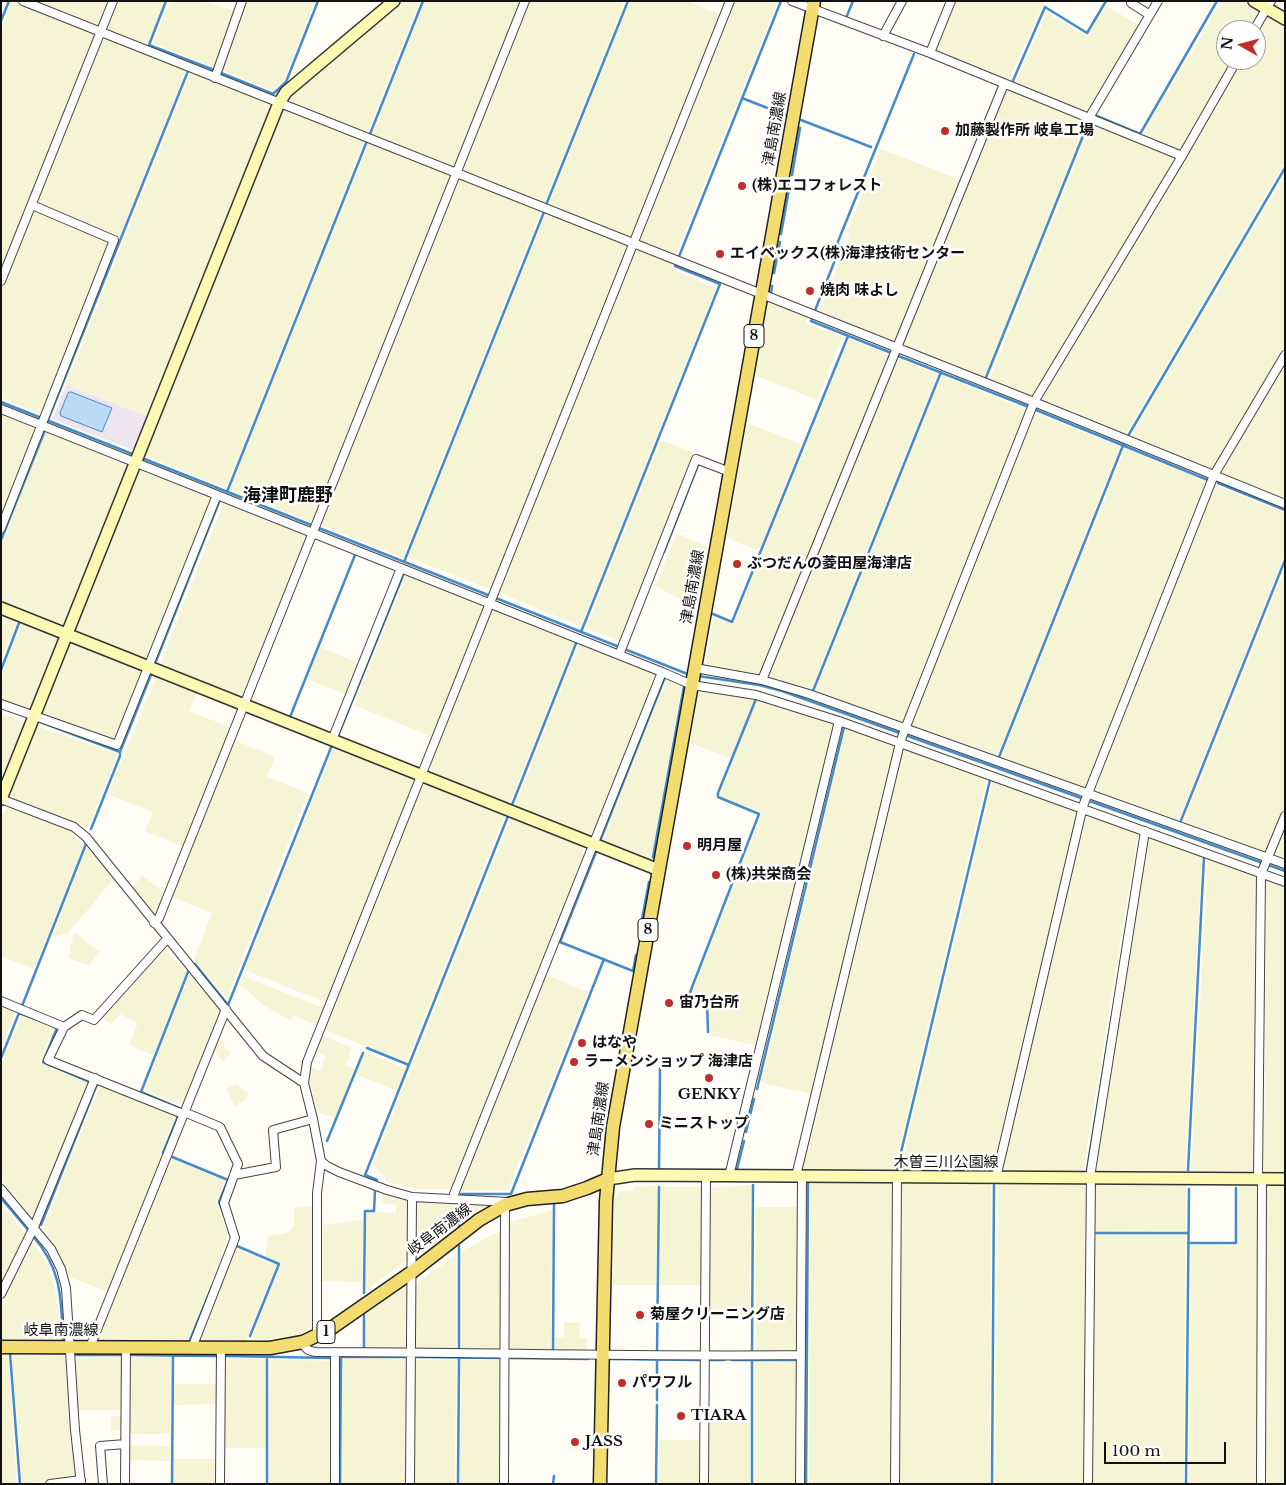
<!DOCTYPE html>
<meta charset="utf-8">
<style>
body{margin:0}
#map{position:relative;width:1286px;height:1485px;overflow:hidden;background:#fffdf5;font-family:"Libre Baskerville",serif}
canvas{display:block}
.frame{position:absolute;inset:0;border:2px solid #111;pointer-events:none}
.north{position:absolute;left:1216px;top:20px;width:50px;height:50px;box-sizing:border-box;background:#fff;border:1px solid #a0a0a0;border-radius:50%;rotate:277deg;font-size:14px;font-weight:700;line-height:20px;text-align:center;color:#111}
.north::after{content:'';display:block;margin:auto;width:18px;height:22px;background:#bf2e2b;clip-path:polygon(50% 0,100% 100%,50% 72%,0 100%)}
.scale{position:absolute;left:1104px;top:1442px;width:122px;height:22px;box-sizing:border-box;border:2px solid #111;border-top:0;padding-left:6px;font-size:15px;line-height:18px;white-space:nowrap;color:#111;-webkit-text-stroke:4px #fff;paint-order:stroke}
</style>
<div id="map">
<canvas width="1286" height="1485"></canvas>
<div class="frame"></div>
<div class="north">N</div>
<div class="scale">100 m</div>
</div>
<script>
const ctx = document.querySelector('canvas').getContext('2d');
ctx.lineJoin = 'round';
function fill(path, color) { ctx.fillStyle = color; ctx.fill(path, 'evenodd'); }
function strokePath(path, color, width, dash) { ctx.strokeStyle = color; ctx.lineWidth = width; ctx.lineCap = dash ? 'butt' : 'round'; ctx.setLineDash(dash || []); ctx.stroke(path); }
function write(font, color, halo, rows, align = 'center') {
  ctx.font = font + ' "Libre Baskerville","Noto Sans JP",serif'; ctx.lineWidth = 5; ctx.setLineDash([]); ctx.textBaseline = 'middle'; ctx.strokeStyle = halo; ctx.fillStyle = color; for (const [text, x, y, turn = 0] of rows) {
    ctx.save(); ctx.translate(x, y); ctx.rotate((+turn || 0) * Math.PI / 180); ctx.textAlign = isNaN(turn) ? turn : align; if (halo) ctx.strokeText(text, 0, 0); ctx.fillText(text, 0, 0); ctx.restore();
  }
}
fill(new Path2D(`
 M 66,385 L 149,417 L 136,451 L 52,419 Z`), '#eee6ef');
fill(new Path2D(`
 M 12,1 L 92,32 L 96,36 L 1,272 L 1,29 Z
 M 34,1 L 109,1 L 100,24 L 97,26 Z
 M 118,1 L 165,1 L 147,46 L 109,31 L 107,27 Z
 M 170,1 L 202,1 L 235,11 L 215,68 L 153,43 Z
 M 246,1 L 315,1 L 283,82 L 272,90 L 221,70 Z
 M 403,1 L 420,1 L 367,133 L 290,102 L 291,97 Z
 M 425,1 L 521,1 L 456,165 L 452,168 L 372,135 Z
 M 528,1 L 625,1 L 544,203 L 464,172 L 462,167 Z
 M 630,1 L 688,1 L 721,15 L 632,239 L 549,205 Z
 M 732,1 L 778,1 L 675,257 L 639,243 L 638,241 Z
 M 955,1 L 1045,1 L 1007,83 L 935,52 Z
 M 1222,1 L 1244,1 L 1261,11 L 1250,30 L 1226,30 L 1226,60 L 1232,60 L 1180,150 L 1142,136 Z
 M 1105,5 L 1140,26 L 1090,111 L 1083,113 L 1014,86 L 1047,13 L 1087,36 Z
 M 1269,16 L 1285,25 L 1285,162 L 1125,435 L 1042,403 L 1041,400 L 1240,60 L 1256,60 L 1256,33 L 1265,17 Z
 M 108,38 L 186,70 L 120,236 L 36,204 L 102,42 Z
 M 191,71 L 270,103 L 272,107 L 149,417 L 66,385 Z
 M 1006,88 L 1087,120 L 984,379 L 905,347 L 903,343 Z
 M 283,110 L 287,110 L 364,141 L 226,488 L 143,455 Z
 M 1092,122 L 1174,155 L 1175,160 L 1036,397 L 1031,398 L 989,381 Z
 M 369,143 L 448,174 L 450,178 L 313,523 L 230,489 Z
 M 881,149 L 961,180 L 895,343 L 819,313 L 850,234 L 847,232 Z
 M 1285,175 L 1285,347 L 1213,469 L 1130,438 Z
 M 461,179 L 541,211 L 403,558 L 320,524 L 457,181 Z
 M 36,211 L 109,241 L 110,244 L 42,414 L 1,398 L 1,291 L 32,212 Z
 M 546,213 L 626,245 L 628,248 L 492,590 L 408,557 Z
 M 640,251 L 673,264 L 671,269 L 716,288 L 581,626 L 497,592 L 634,253 Z
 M 768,301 L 808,317 L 806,323 L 842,337 L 817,400 L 754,375 Z
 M 849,339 L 889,355 L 761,675 L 705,665 L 714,617 L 733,625 Z
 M 895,357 L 937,374 L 811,690 L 773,678 L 769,673 Z
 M 1285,364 L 1285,499 L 1221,474 Z
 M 941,375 L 1029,411 L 904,724 L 815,692 Z
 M 1,412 L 36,425 L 38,429 L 1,522 Z
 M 1035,413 L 1120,447 L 997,757 L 910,726 Z
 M 747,423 L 801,444 L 759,551 L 727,538 Z
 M 46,431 L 128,464 L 64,626 L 1,601 L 1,545 Z
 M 661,440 L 696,454 L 621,642 L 586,628 Z
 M 1125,449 L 1209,482 L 1086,789 L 1001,758 Z
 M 144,468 L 214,497 L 148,660 L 75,630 L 139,471 Z
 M 1214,485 L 1285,513 L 1285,553 L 1178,822 L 1094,792 Z
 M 224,502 L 307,535 L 243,697 L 160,664 Z
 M 677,533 L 709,548 L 698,608 L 655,586 Z
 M 1285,568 L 1285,811 L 1269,852 L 1265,853 L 1183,823 Z
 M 407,573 L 481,602 L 484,608 L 433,737 L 354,705 Z
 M 498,609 L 575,640 L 509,804 L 439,776 L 433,772 L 430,766 L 491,613 Z
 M 1,613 L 18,620 L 1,662 Z
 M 23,622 L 57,636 L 59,639 L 30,711 L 1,701 L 1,676 Z
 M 71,641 L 145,671 L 116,743 L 41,716 Z
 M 580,642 L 657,673 L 592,837 L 515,806 Z
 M 320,647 L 360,664 L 347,695 L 307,679 Z
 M 157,675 L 197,691 L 189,711 L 232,728 L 184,847 L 145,831 L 153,812 L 108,794 Z
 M 667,677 L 682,684 L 651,860 L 603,841 Z
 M 699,689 L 757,697 L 835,724 L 755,1045 L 709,1035 L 709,1000 L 692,993 L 762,813 L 720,796 L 733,759 L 690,743 Z
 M 1,714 L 27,723 L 1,788 Z
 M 37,726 L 118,754 L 88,827 L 15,799 L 10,793 Z
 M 846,727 L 894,745 L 896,749 L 813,1094 L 761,1083 Z
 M 234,740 L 275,757 L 267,777 L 308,793 L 227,998 L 194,959 L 212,913 L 171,897 Z
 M 335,745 L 409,775 L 414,782 L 327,1003 L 245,970 Z
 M 906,749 L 987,778 L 894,1170 L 801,1170 L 901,753 Z
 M 993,780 L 1074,809 L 1078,814 L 993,1167 L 986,1171 L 900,1171 Z
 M 429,784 L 505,814 L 407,1062 L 324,1030 L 422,786 Z
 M 12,807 L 71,831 L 83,846 L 34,969 L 1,956 L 1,816 L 7,809 Z
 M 1090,816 L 1138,833 L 1083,1172 L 1000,1172 L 1085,818 Z
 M 511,818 L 581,846 L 584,854 L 451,1189 L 416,1189 L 388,1182 L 373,1164 Z
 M 1285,824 L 1285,859 L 1272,855 Z
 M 1148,836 L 1202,855 L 1185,1172 L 1094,1172 Z
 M 88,846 L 112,876 L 111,882 L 68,933 L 52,937 Z
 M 1208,857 L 1258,875 L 1255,1173 L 1191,1172 Z
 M 142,875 L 165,894 L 157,915 L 152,917 L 131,890 Z
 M 1266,879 L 1285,885 L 1285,1173 L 1264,1173 Z
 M 76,933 L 100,952 L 88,965 L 68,958 L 73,937 Z
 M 164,948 L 186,972 L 153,1055 L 129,1045 L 138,1023 L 120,1014 L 111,1024 L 101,1017 Z
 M 190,974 L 220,1008 L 221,1011 L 184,1106 L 144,1090 Z
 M 544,974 L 588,992 L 508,1190 L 458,1191 Z
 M 243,976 L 323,1008 L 316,1025 L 293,1015 L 290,1020 L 263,1005 L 248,991 L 239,986 Z
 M 1,1005 L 16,1011 L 1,1048 Z
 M 21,1016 L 53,1028 L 39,1063 L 89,1083 L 35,1217 L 33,1218 L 1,1180 L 1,1065 Z
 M 321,1035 L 352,1048 L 346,1065 L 355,1069 L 335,1118 L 317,1112 L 310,1082 L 311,1067 L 320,1071 L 326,1056 L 315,1051 Z
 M 217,1037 L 224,1043 L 223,1045 L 231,1053 L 223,1061 L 213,1050 Z
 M 365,1052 L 406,1069 L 397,1091 L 356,1074 Z
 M 236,1084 L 248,1093 L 247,1099 L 235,1106 L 226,1089 Z
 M 100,1085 L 175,1115 L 160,1154 L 163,1156 L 109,1292 L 69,1277 L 54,1244 L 43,1229 Z
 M 170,1158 L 225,1181 L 216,1202 L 228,1237 L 188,1340 L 98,1340 Z
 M 892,1181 L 894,1184 L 892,1484 L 809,1484 L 810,1182 Z
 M 902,1182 L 991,1182 L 990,1484 L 899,1484 Z
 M 1085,1182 L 1088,1184 L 1086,1484 L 995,1484 L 998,1183 Z
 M 1096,1182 L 1186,1183 L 1185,1231 L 1093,1232 L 1093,1184 Z
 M 1239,1184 L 1258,1185 L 1258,1484 L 1195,1484 L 1195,1482 L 1189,1482 L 1191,1245 L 1238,1246 Z
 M 1267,1184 L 1285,1184 L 1285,1484 L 1265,1484 Z
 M 751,1185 L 750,1316 L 708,1315 L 709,1188 Z
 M 657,1186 L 656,1285 L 613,1285 L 614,1198 L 620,1192 L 633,1190 L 634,1187 Z
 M 661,1187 L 703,1187 L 702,1285 L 660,1285 Z
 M 382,1193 L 408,1201 L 409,1203 L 409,1259 L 366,1290 L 367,1212 L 396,1213 L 396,1205 L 382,1204 Z
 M 418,1203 L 456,1204 L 457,1229 L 417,1257 L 414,1255 L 415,1208 Z
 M 462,1204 L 490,1204 L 490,1209 L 462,1228 Z
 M 1,1205 L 27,1235 L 1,1287 Z
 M 312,1206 L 314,1209 L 313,1329 L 294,1336 L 276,1339 L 251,1340 L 281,1264 L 265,1256 L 269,1236 L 286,1233 L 292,1229 L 294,1226 L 294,1208 Z
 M 756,1207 L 798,1207 L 797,1350 L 795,1353 L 756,1352 Z
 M 552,1210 L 551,1352 L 510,1351 L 507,1349 L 509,1225 L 511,1222 Z
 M 363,1220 L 362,1282 L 319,1281 L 321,1225 Z
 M 503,1231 L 502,1348 L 498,1351 L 462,1351 L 462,1251 L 494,1234 Z
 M 1094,1234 L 1185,1234 L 1184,1484 L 1092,1484 Z
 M 32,1240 L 46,1262 L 53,1280 L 57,1298 L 59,1339 L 1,1339 L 1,1304 Z
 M 235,1249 L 276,1265 L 246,1341 L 198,1340 Z
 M 456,1255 L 456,1349 L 416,1349 L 414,1346 L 415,1287 L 418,1282 Z
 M 408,1286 L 408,1345 L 404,1349 L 367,1348 L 367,1313 L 401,1289 Z
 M 564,1322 L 580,1323 L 579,1338 L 587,1338 L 587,1353 L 555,1352 L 555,1337 L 564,1337 Z
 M 64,1352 L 64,1358 L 68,1358 L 71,1431 L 77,1475 L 74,1478 L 22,1484 L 12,1353 Z
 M 1,1353 L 8,1353 L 17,1484 L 1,1484 Z
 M 121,1357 L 124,1360 L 123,1410 L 76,1410 L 75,1359 Z
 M 128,1357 L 171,1357 L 170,1434 L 127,1434 Z
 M 228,1359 L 265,1359 L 265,1448 L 223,1448 L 223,1364 Z
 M 270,1359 L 332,1361 L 331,1484 L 269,1484 Z
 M 343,1359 L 404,1359 L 407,1363 L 407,1484 L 341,1484 Z
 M 416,1360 L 456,1360 L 455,1484 L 413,1484 L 413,1362 Z
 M 461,1360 L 500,1360 L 501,1484 L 460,1484 Z
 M 755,1361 L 797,1362 L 796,1484 L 755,1484 Z
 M 174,1384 L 218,1384 L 218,1404 L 174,1405 Z
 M 111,1416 L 122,1416 L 122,1430 L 111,1430 Z
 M 707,1419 L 750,1420 L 750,1484 L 707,1484 Z
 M 659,1440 L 702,1440 L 702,1484 L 659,1484 Z
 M 127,1445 L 170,1446 L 170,1461 L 127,1460 Z
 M 173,1459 L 217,1459 L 217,1484 L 173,1484 Z`), '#f5f4d5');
const water = new Path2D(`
 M 71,392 L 112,408 L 102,432 L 61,416 L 60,413 L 68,393 Z`);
fill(water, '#bbdbf5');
strokePath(water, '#448bca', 1);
strokePath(new Path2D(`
 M 166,1 L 149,45 L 214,70
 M 848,19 L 846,18 L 853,1
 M 1,21 L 9,1
 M 221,73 L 273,94 L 286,82 L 318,1
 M 1012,83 L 1045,7 L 1087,33 L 1106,1
 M 742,98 L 785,115
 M 1095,117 L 1097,116 L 1140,134 L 1217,1
 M 801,120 L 871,147
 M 370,134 L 423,1
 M 792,175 L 800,128
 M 546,205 L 628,1
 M 781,234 L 789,189
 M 678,259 L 781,1
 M 774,273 L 780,242
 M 771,294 L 772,286
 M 814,313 L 841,245 L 837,244 L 914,54
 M 812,319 L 811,321 L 889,352
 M 896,355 L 1029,407
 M 985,380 L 1089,121
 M 1,402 L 135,455
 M 1036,410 L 1208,480
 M 48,420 L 188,71
 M 1128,436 L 1285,168
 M 142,458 L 690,675
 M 1218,483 L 1285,510
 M 227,492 L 367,141
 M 1,540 L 45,430
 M 664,552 L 698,465
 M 404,562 L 544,212
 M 713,614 L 732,622 L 848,336
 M 581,632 L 720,284 L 675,266
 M 154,666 L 221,497
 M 1,670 L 19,623
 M 698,676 L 759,685 L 782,691 L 1285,871
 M 813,691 L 941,372
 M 290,717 L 355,555
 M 35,720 L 120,752 L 152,672
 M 338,736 L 404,573
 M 999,757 L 1124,443
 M 512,805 L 577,641
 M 1180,823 L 1285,560
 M 91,829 L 120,756 L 120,752
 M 600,841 L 665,677
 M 596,852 L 560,942 L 633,971 L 636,955
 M 653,857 L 684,686
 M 639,935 L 649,882
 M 195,964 L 228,1005 L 332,745
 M 22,1006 L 86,844
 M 54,1027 L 57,1028 L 43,1062 L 90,1082
 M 708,1032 L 707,1003 L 689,995 L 759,814 L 718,797 L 718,793 L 756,699
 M 367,1048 L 409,1065
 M 1,1058 L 19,1013 L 35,1019
 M 757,1089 L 844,727
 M 181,1109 L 141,1092 L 188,972
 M 746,1132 L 754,1099
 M 327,1141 L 363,1053
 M 163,1153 L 178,1116
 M 170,1156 L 228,1180 L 219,1202 L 226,1220
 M 659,1169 L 660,1068
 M 737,1169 L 744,1141
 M 897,1169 L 990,780
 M 1087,1170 L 1112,1016
 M 1188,1170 L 1204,857
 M 376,1182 L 377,1180 L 365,1175 L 508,816
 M 461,1194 L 511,1194 L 604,959
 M 1,1198 L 29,1231
 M 41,1225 L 97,1084
 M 459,1227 L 459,1204
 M 1094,1233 L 1188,1233
 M 32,1235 C 62,1269 61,1297 63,1340
 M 1188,1243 L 1236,1243 L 1236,1188
 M 237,1246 L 279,1264 L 250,1336
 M 364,1293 L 365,1211 L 374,1211 L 375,1190
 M 364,1314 L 364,1349
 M 190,1340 L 212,1286
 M 459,1350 L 459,1246
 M 553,1351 L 554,1202
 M 10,1353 L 20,1484
 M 657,1353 L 659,1187
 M 752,1353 L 753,1185
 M 76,1355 L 121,1355
 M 131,1355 L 215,1356
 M 226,1356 L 331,1358
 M 417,1357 L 500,1358
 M 510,1358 L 588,1359
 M 609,1359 L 702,1360
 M 707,1360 L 724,1360
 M 732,1360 L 796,1360
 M 657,1400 L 657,1360
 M 172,1484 L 173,1356
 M 267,1484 L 267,1357
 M 340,1484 L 341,1358 L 342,1357 L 406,1357
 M 458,1484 L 459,1358
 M 553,1484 L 554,1476
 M 656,1484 L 657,1405
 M 752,1484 L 752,1359
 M 806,1484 L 808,1184
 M 992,1484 L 994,1185
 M 1186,1484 L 1189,1189`), '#448bca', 2.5);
const street = new Path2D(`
 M 23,1 L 1034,402 L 1285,504
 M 792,1 L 930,53 L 1182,156
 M 1132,1 L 1131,3 L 1150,15
 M 1254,30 L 1271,1
 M 883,36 L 902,1
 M 930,53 L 951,1
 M 215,78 L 242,1
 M 1089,118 L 1158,1
 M 1,281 L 113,1
 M 1,409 L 662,672 L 692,685 L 756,695 L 839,721 L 1285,882
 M 1,528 L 114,240 L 32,205
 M 619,655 L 696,459 L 730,472
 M 695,668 L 762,680 L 809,694 L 1285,864
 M 762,680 L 1004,84
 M 1,704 L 117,745 L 217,495
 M 332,740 L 401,568
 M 1,799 L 74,827 L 86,837 L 263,1056 L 304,1083
 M 154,923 L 159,918 L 525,1
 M 1,1001 L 64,1027 L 48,1060 L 183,1114
 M 64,1027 L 82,1015 L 94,1020 L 167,939
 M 184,1112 L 220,1127 L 238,1164 L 224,1203 L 235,1238 L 192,1348
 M 321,1161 L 327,1166 L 339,1172 L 387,1190 L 412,1197 L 509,1202
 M 234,1175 L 276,1167 L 273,1130 L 313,1119
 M 729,1176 L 839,721
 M 796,1176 L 900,743 L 905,729 L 1034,402 L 1182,156 L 1237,60
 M 1090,1177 L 1145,831
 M 996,1178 L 1083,806 L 1214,475 L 1285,355
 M 1258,1179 L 1261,874 L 1285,816
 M 1,1189 L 51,1249 L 61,1269 L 66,1288 L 75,1430 L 81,1484
 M 454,1199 L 454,1194 L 662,672
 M 1,1294 L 34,1227 L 95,1078
 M 317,1336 L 317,1193 L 321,1161 L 313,1119 L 304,1083 L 307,1062 L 730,1
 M 303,1342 C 305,1349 308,1351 316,1352 C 477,1352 639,1357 800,1355
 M 90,1347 L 226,1009
 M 50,1484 L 81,1480
 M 103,1484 L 100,1446 L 125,1444
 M 125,1484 L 126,1347
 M 220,1484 L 221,1348
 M 335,1484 L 335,1352
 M 410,1484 L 412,1197
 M 504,1484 L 505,1205
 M 704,1484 L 706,1176
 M 800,1484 L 802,1177
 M 895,1484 L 897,1178
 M 1088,1484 L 1091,1177
 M 1261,1484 L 1262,1179`);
const secondary = new Path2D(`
 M 1254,1 L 1285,19
 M 1,608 L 659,870
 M 1,799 L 279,103 L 286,92 L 394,1
 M 608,1179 L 635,1175 L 1285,1179`);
const primary = new Path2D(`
 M 1,1347 L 270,1348 L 303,1342 L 330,1329 L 412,1272 L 479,1220 L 505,1205 L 527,1199 L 563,1196 L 587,1188 L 608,1179
 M 600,1484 L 606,1201 L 613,1127 L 814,1`);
strokePath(street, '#444', 10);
strokePath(secondary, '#333', 14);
strokePath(primary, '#222', 15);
strokePath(street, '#fff', 8);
strokePath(secondary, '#fcf9b3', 11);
strokePath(primary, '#f4dd70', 12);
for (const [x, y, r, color] of [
 [945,131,5,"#bf2e2b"],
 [742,186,5,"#bf2e2b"],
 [720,254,5,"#bf2e2b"],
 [810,291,5,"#bf2e2b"],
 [737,564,5,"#bf2e2b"],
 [687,846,5,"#bf2e2b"],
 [716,875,5,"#bf2e2b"],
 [669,1003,5,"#bf2e2b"],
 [582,1043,5,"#bf2e2b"],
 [574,1062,5,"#bf2e2b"],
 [709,1078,5,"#bf2e2b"],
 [649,1124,5,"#bf2e2b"],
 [640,1315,5,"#bf2e2b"],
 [622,1383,5,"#bf2e2b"],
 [681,1416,5,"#bf2e2b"],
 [575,1442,5,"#bf2e2b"]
]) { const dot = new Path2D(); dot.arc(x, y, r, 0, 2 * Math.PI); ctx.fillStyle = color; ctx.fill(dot); strokePath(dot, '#fff', 2); }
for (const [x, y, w] of [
 [754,336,20],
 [648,930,20],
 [326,1332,18]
]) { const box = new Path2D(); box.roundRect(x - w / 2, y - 11.5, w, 23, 4); ctx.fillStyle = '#fff'; ctx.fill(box); strokePath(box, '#111', 1); }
write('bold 14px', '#111', null, [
 ["8",754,336],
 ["8",648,930],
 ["1",326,1332]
]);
write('15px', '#111', '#fff', [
 ["津島南濃線",775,129,-80],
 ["津島南濃線",693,587,-80],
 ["津島南濃線",599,1119,-82],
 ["木曽三川公園線",946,1163],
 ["岐阜南濃線",440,1230,-37],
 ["岐阜南濃線",61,1331]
]);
write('bold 15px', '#111', '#fff', [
 ["加藤製作所 岐阜工場",955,131],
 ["(株)エコフォレスト",752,186],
 ["エイベックス(株)海津技術センター",730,254],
 ["焼肉 味よし",820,291],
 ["ぶつだんの菱田屋海津店",747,564],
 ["明月屋",697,846],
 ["(株)共栄商会",726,875],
 ["宙乃台所",679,1003],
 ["はなや",592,1043],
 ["ラーメンショップ 海津店",584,1062],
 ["GENKY",709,1095,"center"],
 ["ミニストップ",659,1124],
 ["菊屋クリーニング店",650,1315],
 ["パワフル",632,1383],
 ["TIARA",691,1416],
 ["JASS",585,1442]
], 'left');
write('bold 18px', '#111', '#fff', [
 ["海津町鹿野",288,496]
]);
</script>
